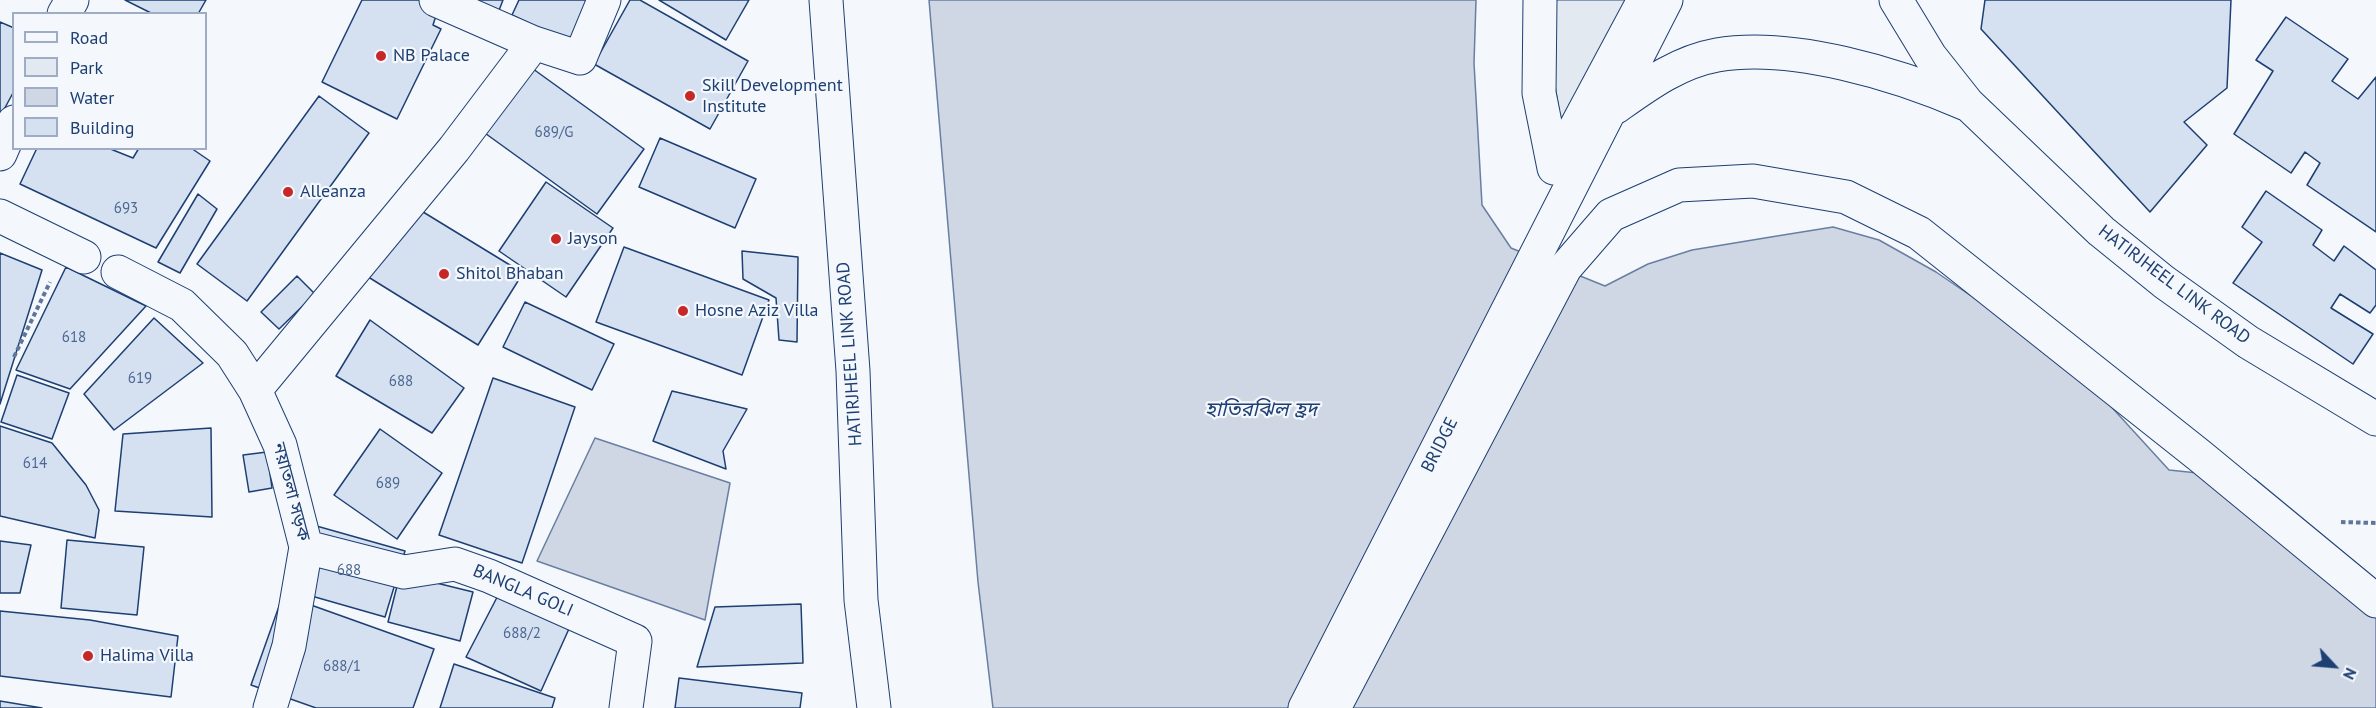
<!DOCTYPE html>
<meta charset="utf-8">
<style>
body{margin:0}
#map{position:relative;width:2376px;height:708px;overflow:hidden;background:#f4f7fb;font-family:"PT Sans",sans-serif}
canvas{display:block}
.legend{position:absolute;left:12px;top:12px;width:195px;height:138px;box-sizing:border-box;background:#f4f7fb;border:2px solid #9eadc5;margin:0;padding:8px 10px;list-style:none;font-size:18px;color:#1d3f73}
.legend li{display:flex;align-items:center;gap:12px;height:30px}
.legend b{width:30px;border:2px solid #9eadc5}
.north{position:absolute;left:2304px;top:636px;width:60px;height:60px;-webkit-text-stroke:4px #f4f7fb;paint-order:stroke;rotate:116deg;font-size:16px;font-weight:700;line-height:24px;text-align:center;color:#1d3f73}
.north::after{content:'';display:block;margin:auto;width:21px;height:27px;background:#1d3f73;clip-path:polygon(50% 0,100% 100%,50% 72%,0 100%)}
</style>
<div id="map">
<canvas width="2376" height="708"></canvas>
<ul class="legend">
<li><b style="height:8px;background:#f4f7fb"></b>Road</li>
<li><b style="height:16px;background:#e3e9f0"></b>Park</li>
<li><b style="height:16px;background:#cfd7e4"></b>Water</li>
<li><b style="height:16px;background:#d5e0f0"></b>Building</li>
</ul>
<div class="north">N</div>
</div>
<script>
const ctx = document.querySelector('canvas').getContext('2d');
ctx.lineJoin = 'round';
function fill(path, color) { ctx.fillStyle = color; ctx.fill(path, 'evenodd'); }
function strokePath(path, color, width, dash) { ctx.strokeStyle = color; ctx.lineWidth = width; ctx.lineCap = dash ? 'butt' : 'round'; ctx.setLineDash(dash || []); ctx.stroke(path); }
function write(font, color, halo, rows, align = 'center') {
  ctx.font = font + ' "PT Sans","Noto Sans Bengali",sans-serif'; ctx.lineWidth = 4.5; ctx.setLineDash([]); ctx.textBaseline = 'middle'; ctx.strokeStyle = halo; ctx.fillStyle = color; for (const [text, x, y, turn = 0] of rows) {
    ctx.save(); ctx.translate(x, y); ctx.rotate((+turn || 0) * Math.PI / 180); ctx.textAlign = isNaN(turn) ? turn : align; if (halo) ctx.strokeText(text, 0, 0); ctx.fillText(text, 0, 0); ctx.restore();
  }
}
const green = new Path2D(`
 M 1555,0 L 1635,0 L 1564,143 L 1553,72 Z`);
fill(green, '#e3e9f0');
strokePath(green, '#687fa3', 1.5);
const water = new Path2D(`
 M 929,0 L 1476,0 L 1474,63 L 1482,205 L 1511,248 L 1605,286 L 1648,264 L 1692,250 L 1777,236 L 1833,227 L 1879,240 L 1936,272 L 2074,366 L 2169,470 L 2255,479 L 2376,579 L 2376,708 L 993,708 L 978,582 Z
 M 595,438 L 730,483 L 705,620 L 537,561 Z`);
fill(water, '#cfd7e4');
strokePath(water, '#687fa3', 1.5);
const building = new Path2D(`
 M 125,0 L 206,0 L 198,14 L 153,14 Z
 M 362,0 L 441,0 L 433,25 L 441,29 L 397,119 L 322,82 Z
 M 473,0 L 503,0 L 498,13 Z
 M 519,0 L 596,0 L 573,45 L 512,15 Z
 M 630,0 L 640,0 L 748,61 L 710,129 L 594,64 Z
 M 659,0 L 749,0 L 726,40 Z
 M 1985,0 L 2231,0 L 2227,88 L 2184,122 L 2207,145 L 2150,212 L 1981,29 Z
 M 2286,17 L 2348,59 L 2332,81 L 2358,99 L 2376,77 L 2376,232 L 2307,185 L 2320,163 L 2305,152 L 2291,173 L 2234,134 L 2273,71 L 2256,60 Z
 M 0,22 L 14,28 L 14,91 L 0,117 Z
 M 511,53 L 644,149 L 597,214 L 464,118 Z
 M 319,96 L 369,133 L 247,301 L 197,264 Z
 M 660,138 L 756,179 L 735,228 L 639,187 Z
 M 37,148 L 108,148 L 133,158 L 139,148 L 191,148 L 210,161 L 156,248 L 20,184 Z
 M 546,182 L 613,228 L 566,297 L 499,251 Z
 M 2266,191 L 2322,230 L 2313,245 L 2334,261 L 2344,246 L 2376,270 L 2376,305 L 2370,313 L 2340,294 L 2331,308 L 2373,334 L 2353,364 L 2233,283 L 2262,242 L 2242,227 Z
 M 198,194 L 217,209 L 180,273 L 158,262 Z
 M 410,204 L 523,273 L 478,345 L 365,275 Z
 M 624,247 L 769,300 L 742,375 L 596,322 Z
 M 742,251 L 798,257 L 797,342 L 779,340 L 776,298 L 743,279 Z
 M 0,253 L 42,270 L 0,404 Z
 M 66,267 L 146,306 L 70,389 L 16,370 Z
 M 297,276 L 315,294 L 279,329 L 261,312 Z
 M 525,302 L 614,344 L 592,390 L 503,347 Z
 M 154,318 L 203,363 L 114,430 L 84,394 Z
 M 370,320 L 464,388 L 432,433 L 336,376 Z
 M 17,375 L 69,393 L 52,439 L 1,422 Z
 M 493,378 L 575,407 L 522,563 L 439,535 Z
 M 672,391 L 747,409 L 723,451 L 726,469 L 653,441 Z
 M 0,426 L 52,443 L 86,485 L 99,510 L 95,538 L 0,516 Z
 M 211,428 L 212,517 L 115,511 L 123,434 Z
 M 380,429 L 442,473 L 397,539 L 334,495 Z
 M 267,452 L 272,488 L 249,492 L 243,455 Z
 M 313,525 L 405,551 L 385,617 L 294,591 Z
 M 67,540 L 144,547 L 137,615 L 61,608 Z
 M 0,541 L 31,545 L 20,593 L 0,593 Z
 M 400,574 L 473,592 L 460,641 L 388,622 Z
 M 505,582 L 577,611 L 541,691 L 466,657 Z
 M 283,595 L 434,649 L 413,708 L 316,708 L 251,685 Z
 M 801,604 L 803,663 L 697,667 L 715,607 Z
 M 0,611 L 90,620 L 178,636 L 171,697 L 0,676 Z
 M 454,664 L 555,698 L 552,708 L 440,708 Z
 M 679,678 L 802,693 L 800,708 L 675,708 Z
 M 0,701 L 42,708 L 0,708 Z`);
fill(building, '#d5e0f0');
strokePath(building, '#1d3f73', 1.5);
const minor = new Path2D(`
 M 436,0 L 534,43 L 580,58 L 604,0
 M 1540,0 L 1539,93 L 1554,168
 M 64,14 L 72,0
 M 0,154 L 14,122
 M 1554,168 L 1644,0
 M 0,216 L 84,257
 M 118,272 L 182,305 L 232,354 L 255,390 L 280,445 L 306,547 L 289,646 L 270,708
 M 255,390 L 454,149 L 534,43
 M 306,547 L 404,572 L 455,564 L 489,576 L 635,641 L 626,708
 M 1334,708 L 1565,268 L 1611,215 L 1679,185 L 1753,181 L 1846,197 L 1919,233 L 2200,456 L 2376,601`);
const major = new Path2D(`
 M 826,0 L 853,371 L 861,600 L 874,708
 M 1896,0 L 1930,56 L 1968,104 L 2101,231 L 2164,282 L 2248,342 L 2376,419
 M 1616,107 C 1647,85 1678,62 1717,55 C 1791,42 1898,74 1966,104
 M 1305,708 L 1666,0`);
strokePath(minor, '#1d3f73', 35);
strokePath(major, '#1d3f73', 35);
strokePath(new Path2D(`
 M 14,357 L 50,282
 M 2341,522 L 2376,523`), '#5e769c', 4, [4.5, 3]);
strokePath(minor, '#f4f7fb', 33);
strokePath(major, '#f4f7fb', 33);
for (const [x, y, r, color] of [
 [381,56,6,"#c62828"],
 [690,96,6,"#c62828"],
 [288,192,6,"#c62828"],
 [556,239,6,"#c62828"],
 [444,274,6,"#c62828"],
 [683,311,6,"#c62828"],
 [88,656,6,"#c62828"]
]) { const dot = new Path2D(); dot.arc(x, y, r, 0, 2 * Math.PI); ctx.fillStyle = color; ctx.fill(dot); strokePath(dot, '#f4f7fb', 2); }
write('15px', '#4b6792', null, [
 ["689/G",554,133],
 ["693",126,209],
 ["618",74,338],
 ["619",140,379],
 ["688",401,382],
 ["614",35,464],
 ["689",388,484],
 ["688",349,571],
 ["688/2",522,634],
 ["688/1",342,667]
]);
write('18px', '#1d3f73', '#f4f7fb', [
 ["NB Palace",393,56],
 ["Skill Development",702,86],
 ["Institute",702,107],
 ["Alleanza",300,192],
 ["Jayson",568,239],
 ["Shitol Bhaban",456,274],
 ["Hosne Aziz Villa",695,311],
 ["Halima Villa",100,656]
], 'left');
write('18px', '#1d3f73', '#f4f7fb', [
 ["HATIRJHEEL LINK ROAD",2174,285,37],
 ["HATIRJHEEL LINK ROAD",850,354,-94],
 ["BRIDGE",1440,445,-63],
 ["নয়াতলা সড়ক",291,492,75],
 ["BANGLA GOLI",523,591,23]
]);
write('italic 20px', '#1d3f73', '#f4f7fb', [
 ["হাতিরঝিল হ্রদ",1261,410]
]);
</script>
